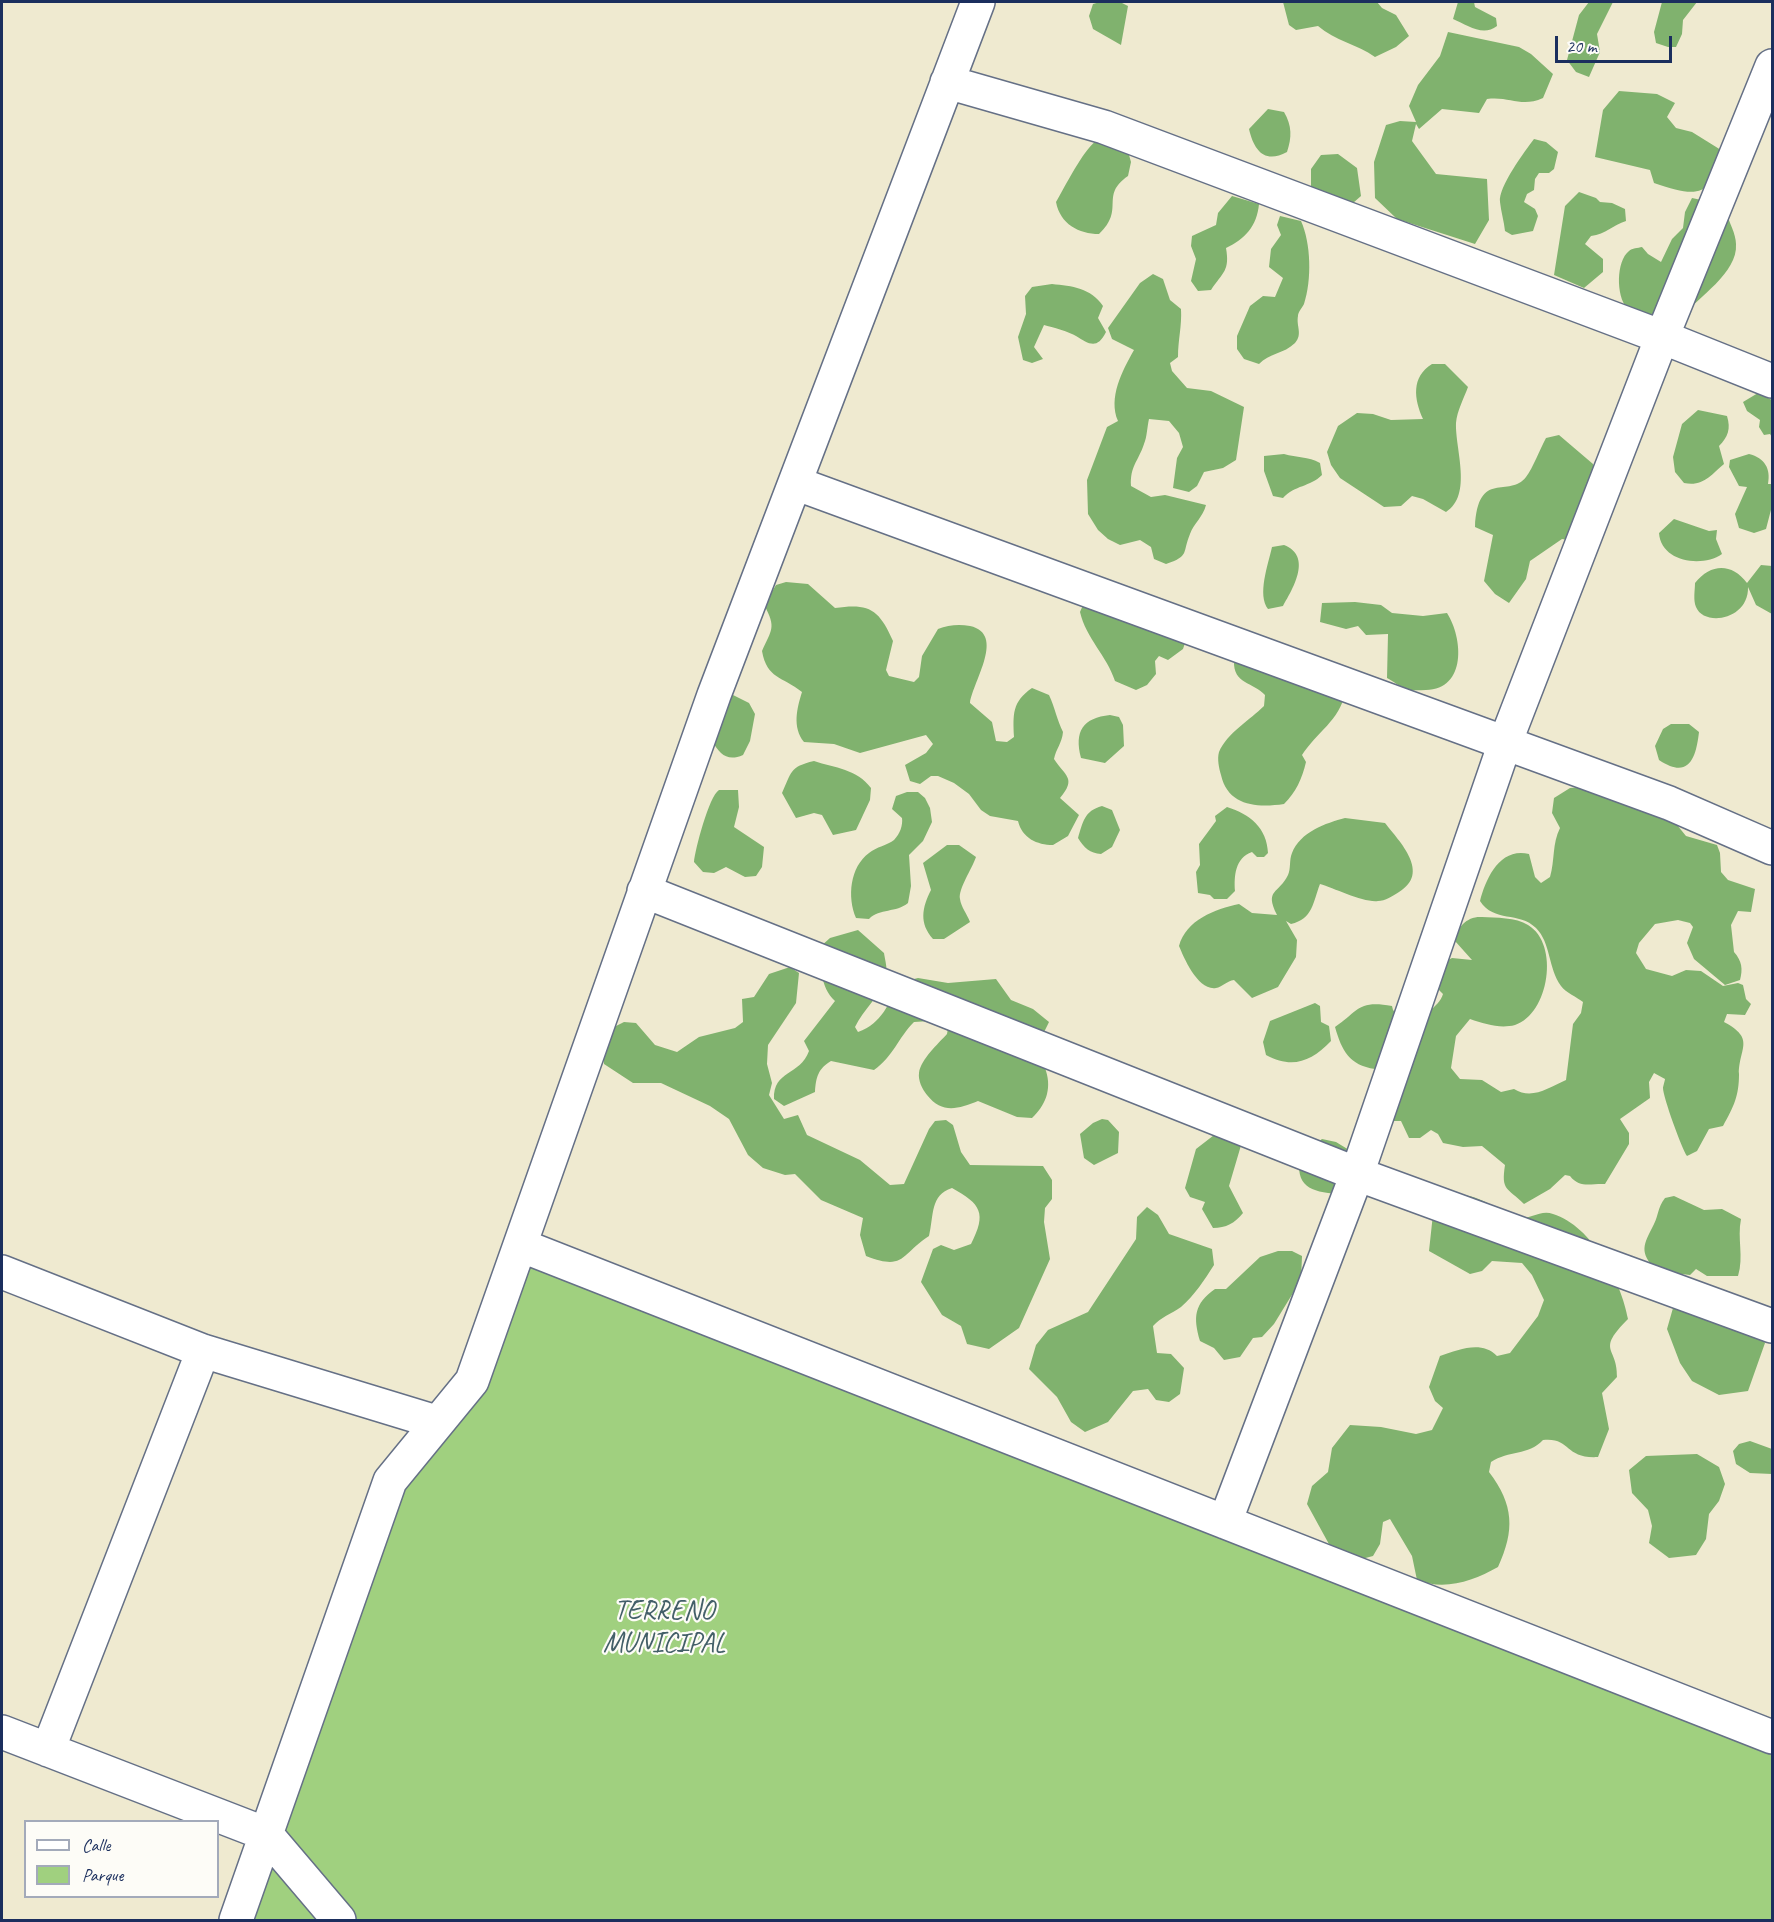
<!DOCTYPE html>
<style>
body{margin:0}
#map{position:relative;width:1774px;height:1922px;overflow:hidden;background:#efead0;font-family:Caveat,sans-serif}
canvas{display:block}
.frame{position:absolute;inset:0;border:3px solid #1b2f5e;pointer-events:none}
.legend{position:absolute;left:24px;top:1820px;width:195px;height:78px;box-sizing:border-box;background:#fdfcf7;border:2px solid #a3aaba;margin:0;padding:8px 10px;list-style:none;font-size:18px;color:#1b2f5e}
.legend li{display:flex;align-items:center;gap:12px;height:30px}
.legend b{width:30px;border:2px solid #a3aaba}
.scale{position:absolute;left:1555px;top:36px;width:117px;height:27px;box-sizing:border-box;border:3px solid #1b2f5e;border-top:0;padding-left:8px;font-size:18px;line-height:21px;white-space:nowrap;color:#1b2f5e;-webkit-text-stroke:4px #fdfcf7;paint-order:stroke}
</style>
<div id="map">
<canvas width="1774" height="1922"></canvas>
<div class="frame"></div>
<ul class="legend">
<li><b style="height:8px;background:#fff"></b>Calle</li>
<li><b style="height:16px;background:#a0d07f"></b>Parque</li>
</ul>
<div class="scale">20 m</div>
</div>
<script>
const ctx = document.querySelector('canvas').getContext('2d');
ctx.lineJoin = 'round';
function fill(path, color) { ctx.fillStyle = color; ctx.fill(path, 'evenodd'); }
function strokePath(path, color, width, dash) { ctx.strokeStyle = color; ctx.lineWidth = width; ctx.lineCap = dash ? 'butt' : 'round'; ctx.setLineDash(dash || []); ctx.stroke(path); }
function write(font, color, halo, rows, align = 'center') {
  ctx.font = font + ' Caveat,sans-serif'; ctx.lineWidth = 4.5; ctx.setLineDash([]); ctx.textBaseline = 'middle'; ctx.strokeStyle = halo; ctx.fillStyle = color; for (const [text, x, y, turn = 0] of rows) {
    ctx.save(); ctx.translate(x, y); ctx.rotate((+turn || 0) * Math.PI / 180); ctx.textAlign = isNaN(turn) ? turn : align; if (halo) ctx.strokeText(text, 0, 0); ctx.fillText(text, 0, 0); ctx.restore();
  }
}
fill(new Path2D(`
 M 528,1262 L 1772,1738 L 1772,1920 L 237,1920 L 390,1481 L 484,1394 Z`), '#a0d07f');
fill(new Path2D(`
 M 1100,2 L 1120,2 L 1128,6 L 1121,45 L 1093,29 L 1089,16 L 1093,4 Z
 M 1283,2 L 1377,2 L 1382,8 L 1396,15 L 1409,36 L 1396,47 L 1375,57 C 1357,44 1335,41 1318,26 L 1296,30 L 1289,25 Z
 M 1458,2 L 1474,2 L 1475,7 L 1496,18 L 1497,26 C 1483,37 1467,25 1453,19 Z
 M 1589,2 L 1613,2 L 1597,34 L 1600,52 L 1589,77 L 1576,72 L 1567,60 L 1579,15 Z
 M 1662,2 L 1697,2 L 1683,20 L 1682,34 L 1676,47 L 1668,47 L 1656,43 L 1654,32 Z
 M 1448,32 L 1519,47 L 1531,54 L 1553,74 L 1543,98 C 1521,108 1510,96 1487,99 L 1479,113 L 1442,109 L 1419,129 L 1416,124 L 1412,141 L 1436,174 L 1487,179 L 1489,220 L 1475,244 L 1397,219 L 1375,198 L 1374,162 L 1386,125 L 1400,121 L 1416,122 L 1409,106 L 1418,85 L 1440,56 Z
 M 1619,91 L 1657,94 L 1675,103 L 1667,117 L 1676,128 L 1692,132 L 1729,155 C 1707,197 1699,198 1654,183 L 1650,170 L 1595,157 L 1603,110 Z
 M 1268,109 L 1284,112 C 1292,126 1292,137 1287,152 C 1265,164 1254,151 1249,129 Z
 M 1534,139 L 1546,142 L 1558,152 L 1554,169 L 1549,173 L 1539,173 L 1535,179 L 1534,190 L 1527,194 L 1524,202 L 1535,209 L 1538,216 L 1533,231 L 1512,235 L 1505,231 C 1504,221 1501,212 1500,202 C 1498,187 1525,151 1534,139 Z
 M 1096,141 L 1127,148 L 1131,162 L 1128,176 C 1099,196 1126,209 1099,234 C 1079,234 1060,224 1056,202 C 1066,185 1082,152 1096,141 Z
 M 1338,154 L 1357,168 L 1361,196 L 1353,203 L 1341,206 L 1322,197 L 1311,187 L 1311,169 L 1321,155 Z
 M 1579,192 L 1596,198 L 1600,202 L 1612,203 L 1625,209 L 1626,221 C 1613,225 1606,234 1591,236 L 1585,244 L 1603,259 L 1603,272 L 1584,288 L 1554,275 L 1565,206 Z
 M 1232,196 L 1259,204 C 1257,226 1245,239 1226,248 C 1230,271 1223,272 1211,290 L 1198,291 L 1191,281 L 1196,259 L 1191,246 L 1192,236 L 1216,225 L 1218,213 Z
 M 1692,198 L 1706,201 L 1726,212 C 1729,222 1736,234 1736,244 C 1738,273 1698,297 1682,317 C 1665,318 1640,321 1627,308 C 1616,296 1616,261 1629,251 C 1632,248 1638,248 1642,247 L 1648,254 L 1661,262 L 1672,239 L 1683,228 L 1685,212 Z
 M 1280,216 L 1301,221 C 1311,243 1312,280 1304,304 C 1302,308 1298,312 1298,316 C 1296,326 1303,334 1295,343 C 1284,354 1269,353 1259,364 L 1244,359 L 1237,349 L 1237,336 L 1250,306 L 1263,296 L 1275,297 L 1283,278 L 1269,267 L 1271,249 L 1281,235 L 1277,225 Z
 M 1153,274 L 1163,279 L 1170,300 L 1181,309 C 1182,326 1178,340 1178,357 L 1170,363 L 1172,371 L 1187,388 L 1211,391 L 1244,407 L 1236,460 L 1223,468 L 1204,472 L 1197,486 L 1189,492 L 1173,488 L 1177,458 L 1183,447 L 1179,433 L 1169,421 L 1149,419 C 1147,428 1147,437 1144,444 C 1138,462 1130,466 1131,486 L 1151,497 L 1165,495 L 1206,505 C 1203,517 1194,523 1190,534 C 1182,553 1190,556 1166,564 L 1154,559 L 1151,547 L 1140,540 L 1120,545 L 1108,539 L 1098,530 L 1088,514 L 1087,480 L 1107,427 L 1118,421 C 1108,398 1122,371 1134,350 L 1112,339 L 1108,328 L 1140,283 Z
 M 1052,284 C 1072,286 1091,288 1103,306 L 1098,318 L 1106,332 C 1097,350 1089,344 1076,336 C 1070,332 1052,327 1044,325 L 1034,347 L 1043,359 L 1032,363 L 1023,360 L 1018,337 L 1026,314 L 1025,296 L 1032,287 Z
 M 1432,364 L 1445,364 L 1468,387 C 1464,398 1457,411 1456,423 C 1455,449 1473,495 1446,512 L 1423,499 L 1412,496 L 1401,506 L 1384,507 L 1340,478 L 1331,465 L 1327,452 L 1338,426 L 1357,413 L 1373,414 L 1391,420 L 1423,419 C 1414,399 1411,377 1432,364 Z
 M 1758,393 L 1772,400 L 1772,437 L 1770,434 L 1764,435 L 1759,427 L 1760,420 L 1747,411 L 1743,402 Z
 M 1698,410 L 1727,416 C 1731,429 1728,437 1719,446 L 1724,464 C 1711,475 1703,487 1684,483 L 1675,472 L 1673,457 L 1682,424 Z
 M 1559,435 L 1593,464 L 1604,488 L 1583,542 L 1562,539 L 1530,561 L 1526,579 L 1509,603 L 1495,594 L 1484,581 L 1493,535 L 1475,527 C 1478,468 1509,499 1526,477 C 1533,468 1540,449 1546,438 Z
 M 1284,454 C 1297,458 1308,456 1320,463 L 1322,475 C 1310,487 1295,485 1283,498 L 1273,496 L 1264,471 L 1264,456 Z
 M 1749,454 C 1765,458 1771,469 1768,484 L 1772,484 L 1772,506 L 1766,529 L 1754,533 L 1739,528 L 1735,514 L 1747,487 L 1739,486 L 1729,467 L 1730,460 Z
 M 1674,519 L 1709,531 L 1717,530 L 1716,539 L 1722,554 C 1702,568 1661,562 1659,533 Z
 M 1284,545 C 1312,556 1294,587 1283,606 L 1268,609 C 1257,595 1268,565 1272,547 Z
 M 1761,565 L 1772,566 L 1772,614 L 1756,605 L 1748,587 C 1749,620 1704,627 1696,607 C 1693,600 1695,590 1695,583 C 1711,563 1732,563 1747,583 Z
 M 786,582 L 808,584 L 835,608 C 869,603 879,609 893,641 L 886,670 L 889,676 L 914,682 L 919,677 L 922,656 L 938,629 C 948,625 959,624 970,626 C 1006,634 973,681 970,703 L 992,722 L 996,741 L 1007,742 L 1014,737 C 1013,714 1012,702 1032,688 L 1049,695 C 1055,708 1057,720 1063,732 C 1062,743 1056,749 1054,759 C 1065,776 1077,778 1060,798 L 1079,815 L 1068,836 L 1053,845 C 1037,845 1022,838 1018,821 L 990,816 L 981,810 L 969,794 L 954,783 L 938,776 L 931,776 L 920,784 L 910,781 L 905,765 L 926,753 L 933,744 L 926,735 L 860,753 L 834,744 L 804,742 C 792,727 797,708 802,692 C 782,676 767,679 762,651 C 771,630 777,628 764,605 L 776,585 Z
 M 1117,583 C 1145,590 1167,615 1188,634 L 1183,649 L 1168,660 L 1159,656 L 1155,661 L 1156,674 L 1147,685 L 1136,690 L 1115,681 C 1107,656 1086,638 1080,612 C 1086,597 1101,586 1117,583 Z
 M 1355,602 L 1381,605 L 1392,613 L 1423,616 L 1447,613 C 1463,638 1467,689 1426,690 C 1420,690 1412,691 1407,689 C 1400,687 1393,681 1387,678 L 1388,634 L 1366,635 L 1358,626 L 1346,629 L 1320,622 L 1322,603 Z
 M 1234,661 L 1345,693 C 1340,720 1316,733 1302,755 L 1306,762 C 1302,779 1296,792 1284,804 C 1257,808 1228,806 1221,775 C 1219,768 1217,759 1219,752 C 1227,733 1250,720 1264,706 L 1265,695 C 1253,682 1233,684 1234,661 Z
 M 733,695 L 749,703 L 755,714 L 750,741 L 743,755 C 727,762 720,754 712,741 L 724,703 Z
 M 1110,715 L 1119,717 L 1123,725 L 1124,746 L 1105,763 L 1081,758 C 1074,731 1083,718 1110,715 Z
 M 1671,724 L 1689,724 L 1699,732 C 1696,758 1689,780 1659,760 L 1655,746 L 1663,729 Z
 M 814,761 C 835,768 857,769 871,788 L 870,800 L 856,830 L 833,835 L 822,815 L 814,813 L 796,818 L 782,793 C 792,772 789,767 814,761 Z
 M 1583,787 L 1610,799 L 1673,820 L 1686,836 L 1717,845 L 1720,853 L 1721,872 L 1728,880 L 1755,889 L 1751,912 L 1738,911 L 1731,925 L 1734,952 C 1742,961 1743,969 1740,980 L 1725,985 L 1694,959 L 1687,943 L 1693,927 L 1690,923 L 1678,920 L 1655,924 L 1639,943 L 1636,953 L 1646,969 L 1672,976 L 1686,970 L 1701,971 L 1723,986 L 1738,983 L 1743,985 L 1746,999 L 1751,1004 L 1745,1015 L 1727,1014 L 1724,1022 C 1756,1039 1739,1048 1739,1074 C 1739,1096 1734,1106 1723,1126 L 1709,1129 L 1697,1151 L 1687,1156 C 1682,1149 1663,1097 1663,1088 C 1663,1087 1665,1080 1665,1079 L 1654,1073 L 1649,1082 L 1650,1098 L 1620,1119 L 1629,1133 L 1629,1144 L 1605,1184 C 1592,1183 1580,1189 1570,1176 L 1565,1175 L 1550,1189 L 1524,1204 C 1507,1187 1501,1191 1505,1165 L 1482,1146 L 1463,1147 L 1443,1143 L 1438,1134 L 1431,1130 L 1420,1138 L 1409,1138 L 1401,1121 L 1392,1121 L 1375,1069 C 1349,1065 1342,1051 1335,1027 C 1359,1011 1357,1000 1392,1006 L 1393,1010 L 1408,1026 C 1420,1016 1439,1008 1443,994 L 1436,987 L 1438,965 L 1452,958 L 1472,960 L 1455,941 C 1457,927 1467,916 1482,917 C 1496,918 1516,917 1528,925 C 1560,944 1549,1014 1515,1025 C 1500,1029 1485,1024 1470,1019 L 1456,1036 L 1451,1068 L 1460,1079 L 1482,1080 L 1501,1092 L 1514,1089 C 1532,1100 1548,1088 1566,1080 L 1573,1024 L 1581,1013 L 1583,1002 C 1577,997 1566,993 1561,986 C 1548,968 1551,943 1536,928 C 1519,911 1494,923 1480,901 C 1486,878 1500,847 1529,854 L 1535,877 L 1541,883 L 1550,877 C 1555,860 1552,844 1560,828 L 1552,813 L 1554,798 L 1570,788 Z
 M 719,790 L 738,790 L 739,807 L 734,827 L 764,847 L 762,867 L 756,876 L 745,877 L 726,867 L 714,873 L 703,872 L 694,862 C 695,850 709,796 719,790 Z
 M 907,792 L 918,792 L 925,798 L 930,808 L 932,822 L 923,841 L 909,855 L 911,886 L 908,903 C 896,913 880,908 869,919 L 856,918 C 847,897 850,867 869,853 C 876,847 888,845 894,840 C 900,834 903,825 902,818 L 892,809 L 896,796 Z
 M 1102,806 L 1112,810 L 1120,830 L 1112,847 L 1101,854 C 1090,853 1084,848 1078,838 C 1083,822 1084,811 1102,806 Z
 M 1227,807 C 1250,814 1267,828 1268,853 L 1264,857 L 1257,857 L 1252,852 C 1235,858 1234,876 1235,891 L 1227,899 L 1214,899 L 1210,895 L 1198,893 L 1196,872 L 1200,865 L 1199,844 L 1216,821 L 1215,816 Z
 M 1345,818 L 1385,823 C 1400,842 1431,873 1399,892 C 1393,896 1385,901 1378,901 C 1364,903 1334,888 1320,884 C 1313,902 1313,919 1291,924 L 1286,921 L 1297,940 L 1296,957 L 1278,987 L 1252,998 L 1234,980 C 1227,981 1222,987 1216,988 C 1198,991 1184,958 1179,946 C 1186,920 1215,909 1239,904 L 1252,913 L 1277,915 C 1264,889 1279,894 1288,875 C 1291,869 1289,860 1292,853 C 1300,832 1326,823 1345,818 Z
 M 947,845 L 959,845 L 976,857 C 972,869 958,889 960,899 C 961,907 967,914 970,922 L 944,939 L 933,939 C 919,923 922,908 931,890 L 923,863 Z
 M 858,930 L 884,953 C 885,960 888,970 886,977 C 881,995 863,1010 855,1027 L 858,1032 C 883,1023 887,1004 902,982 L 918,978 L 948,983 L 996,979 L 1011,1000 L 1033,1009 L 1049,1022 C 1045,1031 1037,1043 1038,1054 C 1038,1060 1045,1065 1046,1071 C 1052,1090 1045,1106 1032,1118 L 1017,1117 L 978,1101 C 958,1109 942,1114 927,1095 C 922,1089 918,1080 919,1073 C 921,1059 938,1044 947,1034 L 948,1028 L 930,1021 L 914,1022 C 898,1038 893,1057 874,1070 L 831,1061 C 818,1069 816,1077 815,1092 L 784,1106 L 774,1099 C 773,1070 800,1076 809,1051 L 804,1041 L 835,1001 C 820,987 821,967 820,947 L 830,938 Z
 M 790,967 L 799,973 L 796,1003 L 768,1045 L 767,1064 L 772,1083 L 769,1095 L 784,1119 L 798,1115 L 807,1135 L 860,1160 L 890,1185 L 904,1184 L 929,1129 L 935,1121 L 946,1120 L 953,1125 L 961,1152 L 970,1165 L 1043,1166 L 1052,1180 L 1052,1199 L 1045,1208 L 1044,1222 L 1050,1259 L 1019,1328 L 989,1349 L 967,1344 L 961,1326 L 942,1315 L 921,1282 L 933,1249 L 941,1245 L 954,1250 L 971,1244 C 987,1213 981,1204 952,1188 C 930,1195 934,1215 929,1236 C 900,1255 905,1271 866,1256 L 860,1235 L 863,1218 L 821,1200 L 795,1174 L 785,1175 L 763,1168 L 748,1155 L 729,1119 L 710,1106 L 661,1083 L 633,1083 L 604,1064 L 603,1050 L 614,1027 L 624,1022 L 636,1023 L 655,1045 L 677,1052 L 699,1037 L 735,1028 L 743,1022 L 742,999 L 754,997 L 769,974 Z
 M 1315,1003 L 1320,1006 L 1321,1022 L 1329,1026 L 1331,1041 C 1311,1062 1292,1069 1266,1055 L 1263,1042 L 1270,1021 Z
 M 1102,1119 L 1108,1120 L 1119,1132 L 1118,1153 L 1094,1165 L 1084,1158 L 1080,1134 L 1093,1123 Z
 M 1218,1132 L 1242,1142 L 1229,1186 L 1243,1213 C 1235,1223 1226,1228 1213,1228 L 1202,1209 L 1205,1202 L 1190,1197 L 1185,1188 L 1196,1149 Z
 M 1322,1139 L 1336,1142 L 1354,1153 L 1338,1194 C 1310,1192 1295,1186 1300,1156 Z
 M 1454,1193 C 1463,1195 1473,1196 1481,1200 C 1492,1204 1501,1214 1513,1218 C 1528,1222 1539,1209 1553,1214 C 1592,1226 1622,1283 1628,1319 C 1595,1352 1618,1346 1617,1377 L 1602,1393 L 1609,1429 L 1598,1457 C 1564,1459 1571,1437 1543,1440 C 1528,1456 1509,1450 1491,1462 L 1489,1472 C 1514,1505 1515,1530 1498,1567 C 1473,1581 1445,1591 1417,1580 L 1412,1556 L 1390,1519 L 1383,1522 L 1380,1544 L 1373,1556 L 1358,1560 L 1330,1546 L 1307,1504 L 1312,1486 L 1328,1472 L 1332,1448 L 1350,1425 L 1381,1427 L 1416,1434 L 1432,1430 L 1443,1408 L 1435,1401 L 1429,1387 L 1440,1356 C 1459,1350 1481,1340 1497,1356 L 1510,1353 L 1538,1316 L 1544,1300 L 1532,1275 L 1522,1263 L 1492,1261 L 1482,1271 L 1470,1274 L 1429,1251 L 1433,1214 Z
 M 1674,1196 L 1704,1210 L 1722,1209 L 1741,1219 C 1737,1239 1744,1256 1738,1276 L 1707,1276 L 1696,1269 L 1690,1275 L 1656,1271 C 1639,1251 1643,1246 1654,1224 C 1659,1214 1657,1209 1665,1198 Z
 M 1147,1207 L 1158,1215 L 1169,1234 L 1212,1249 L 1214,1265 C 1205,1279 1194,1296 1181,1307 C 1171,1314 1161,1317 1153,1326 L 1157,1353 L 1171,1354 L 1184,1368 L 1180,1394 L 1169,1402 L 1156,1400 L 1148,1389 L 1133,1391 L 1108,1422 L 1085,1432 L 1071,1422 L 1057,1397 L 1029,1369 L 1036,1345 L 1048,1330 L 1088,1312 L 1136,1239 L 1137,1217 Z
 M 1278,1251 L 1292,1251 L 1302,1256 L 1301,1280 L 1274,1324 L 1262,1337 L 1253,1338 L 1240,1357 L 1224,1360 L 1214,1348 L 1200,1341 C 1193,1317 1194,1304 1215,1289 L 1226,1289 L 1260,1257 Z
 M 1675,1301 L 1759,1331 L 1765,1343 L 1748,1391 L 1719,1395 L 1692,1381 L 1680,1363 L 1667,1329 Z
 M 1750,1441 L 1772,1449 L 1772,1474 L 1750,1473 L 1736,1464 L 1733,1451 L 1739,1444 Z
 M 1697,1454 L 1719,1467 L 1725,1484 L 1719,1501 L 1709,1514 L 1706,1539 L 1696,1555 L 1669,1558 L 1649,1543 L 1652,1526 L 1648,1510 L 1632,1493 L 1629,1470 L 1646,1456 Z`), '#80b26e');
const minor = new Path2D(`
 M 947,82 L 1104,127 L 1662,337 L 1772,381
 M 795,483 L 1669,803 L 1772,848
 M 644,891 L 1357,1174 L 1772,1326
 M 520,1245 L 1772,1737
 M 2,1272 L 203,1351 L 436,1422
 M 1225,1522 L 1357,1174 L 1505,743 L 1662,337 L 1772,66
 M 2,1732 L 266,1834 L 339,1920
 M 48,1750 L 203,1351
 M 236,1920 L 390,1481 L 472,1381 L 714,695 L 978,2`);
strokePath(minor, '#657086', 36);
strokePath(minor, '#fff', 33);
write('28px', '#435f68', '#fdfcf7', [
 ["TERRENO",664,1612],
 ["MUNICIPAL",664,1644]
]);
</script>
